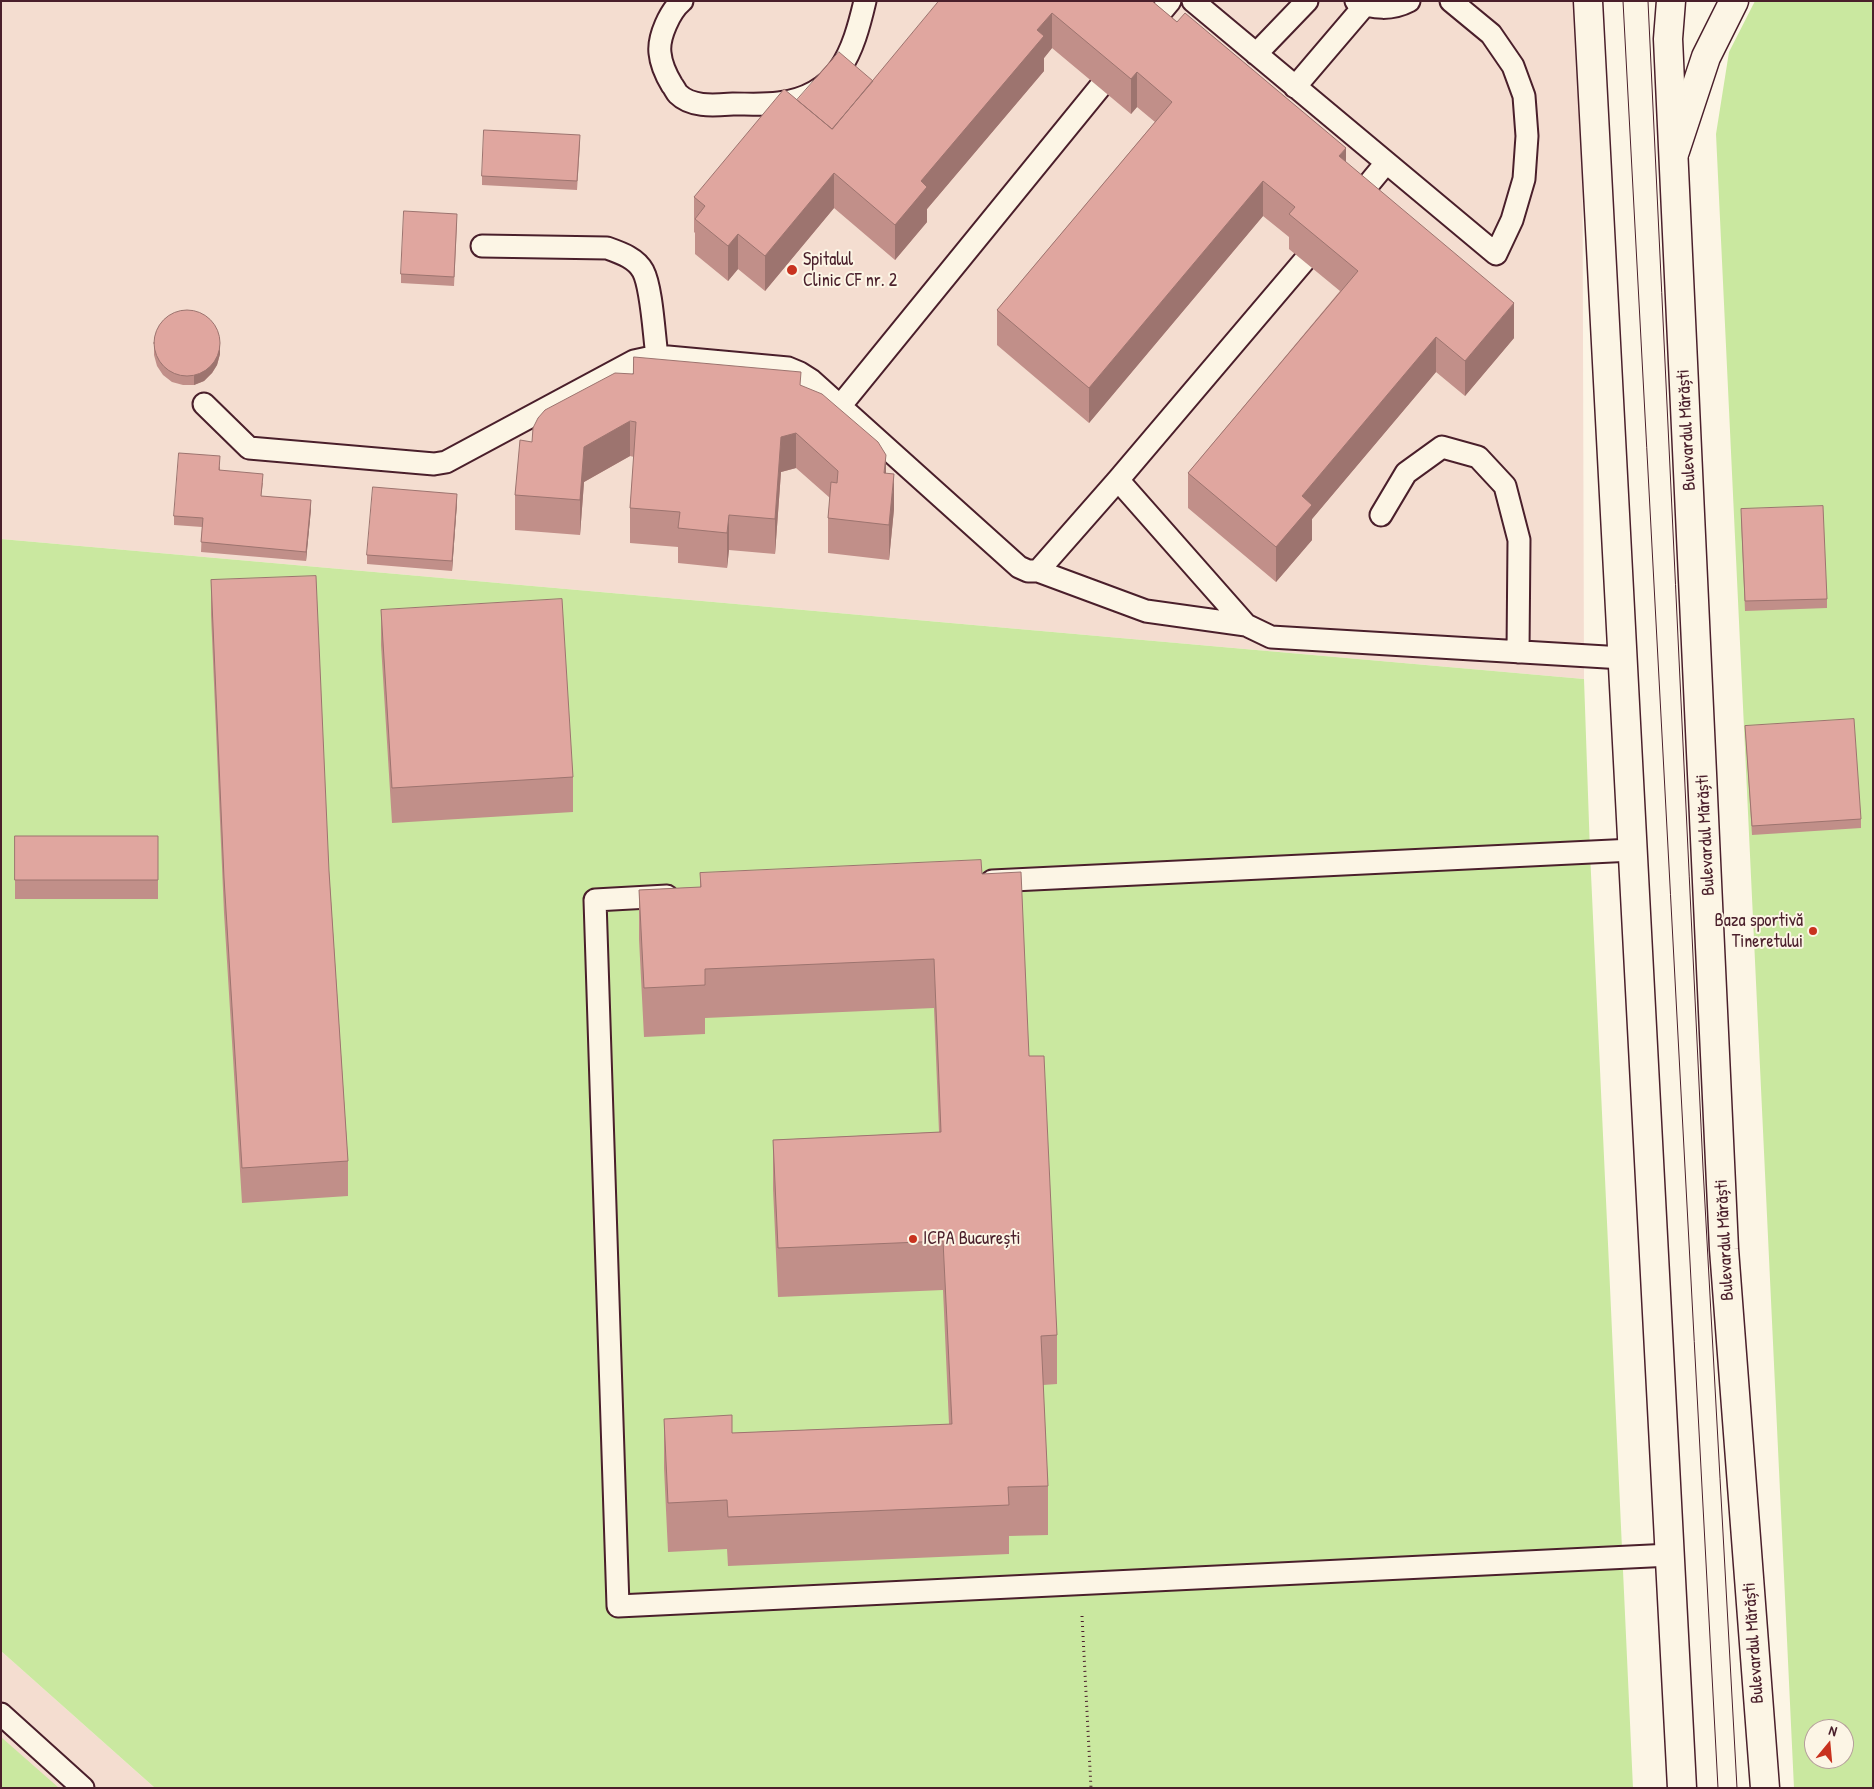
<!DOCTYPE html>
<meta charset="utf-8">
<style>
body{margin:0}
#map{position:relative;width:1874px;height:1789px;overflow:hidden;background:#fcf5e5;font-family:"Patrick Hand",sans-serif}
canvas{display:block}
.frame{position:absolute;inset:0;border:2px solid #4a1f2b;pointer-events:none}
.north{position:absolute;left:1804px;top:1719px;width:50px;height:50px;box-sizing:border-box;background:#fcf5e5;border:1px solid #b59f9b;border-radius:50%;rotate:17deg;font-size:14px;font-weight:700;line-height:20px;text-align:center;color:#4a1f2b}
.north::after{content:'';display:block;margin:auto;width:18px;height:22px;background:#c8321e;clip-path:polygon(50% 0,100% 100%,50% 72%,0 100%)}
</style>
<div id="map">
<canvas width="1874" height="1789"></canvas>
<div class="frame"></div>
<div class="north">N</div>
</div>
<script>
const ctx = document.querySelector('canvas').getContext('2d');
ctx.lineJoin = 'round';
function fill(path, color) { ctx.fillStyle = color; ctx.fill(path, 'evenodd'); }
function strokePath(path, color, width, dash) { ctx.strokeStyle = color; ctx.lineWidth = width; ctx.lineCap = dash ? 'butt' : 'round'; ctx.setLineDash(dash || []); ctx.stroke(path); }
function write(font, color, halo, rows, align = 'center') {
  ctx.font = font + ' "Patrick Hand",sans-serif'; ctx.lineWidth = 4; ctx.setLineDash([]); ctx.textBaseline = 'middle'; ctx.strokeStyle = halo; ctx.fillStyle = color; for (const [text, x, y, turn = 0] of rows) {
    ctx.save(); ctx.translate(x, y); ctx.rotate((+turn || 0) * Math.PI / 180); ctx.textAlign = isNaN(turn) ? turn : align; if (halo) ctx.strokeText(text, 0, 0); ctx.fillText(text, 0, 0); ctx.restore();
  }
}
fill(new Path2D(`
 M 1,1 L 1582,1 L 1584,679 L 1,539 Z
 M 1,1651 L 155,1788 L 1,1788 Z`), '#f4ddd0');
fill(new Path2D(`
 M 1755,1 L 1873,1 L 1873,1788 L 1794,1788 L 1716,134 L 1729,52 ZM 1814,1729 L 1844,1729 L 1844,1759 L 1814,1759 Z
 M 1,539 L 1584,679 L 1590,852 L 1633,1788 L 155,1788 L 1,1651 Z
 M 1,1737 L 59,1788 L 1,1788 Z`), '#cae8a0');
const service = new Path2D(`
 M 682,1 C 670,11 658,37 660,53 C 661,64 666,75 672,85 C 674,87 676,92 678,94 C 692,108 716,105 733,104 C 748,104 764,105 779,103 C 839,96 853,52 865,1
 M 1193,1 L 1496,254 L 1512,220 L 1524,179 L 1527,136 L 1524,96 L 1513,66 L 1491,34 L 1451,1
 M 1356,1 C 1373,9 1392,10 1409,1
 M 1145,31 L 1170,1
 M 1256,54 L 1307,1
 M 1295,87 L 1365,5
 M 1353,203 L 1386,163
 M 482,246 L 607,248 C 621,253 636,258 643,271 C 652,288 654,336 657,356
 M 204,404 L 249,448 L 434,464 L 446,462 L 634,361 L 657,356 L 788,368 L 800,373 L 811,380 L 1019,567 L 1028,571 L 1038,571 L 1118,480 L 1304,261
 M 841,405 L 1100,87
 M 1118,480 L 1246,625 L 1271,637 L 1623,658
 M 1381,515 L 1406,473 L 1442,447 L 1478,457 L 1505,486 L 1519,540 L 1518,652
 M 1038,571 L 1146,611 L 1246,625
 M 992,881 L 1633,850
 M 667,896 L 595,900 L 618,1606 L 1671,1555
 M 1,1714 L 83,1788`);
const minor = new Path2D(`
 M 1675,151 L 1706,57 L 1734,1`);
const secondary = new Path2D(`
 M 1588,1 L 1682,1788
 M 1671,1 L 1668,39 L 1724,1249 L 1765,1788`);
strokePath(service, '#4a1f2b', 25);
strokePath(minor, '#4a1f2b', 31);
strokePath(secondary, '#4a1f2b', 31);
strokePath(new Path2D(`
 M 1082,1616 L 1091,1788`), '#4a1f2b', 3, [1, 4]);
strokePath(service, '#fcf5e5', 21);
strokePath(minor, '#fcf5e5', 28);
strokePath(secondary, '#fcf5e5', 28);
strokePath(new Path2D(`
 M 1623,1 L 1718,1788
 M 1648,1 L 1703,1168 L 1737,1788`), '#4a1f2b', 1);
fill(new Path2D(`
 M 939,1 L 1152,1 L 1346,162 L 1514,338 L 1465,396 L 1436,372 L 1312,519 L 1312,540 L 1276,582 L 1188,508 L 1188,473 L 1340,291 L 1289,249 L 1289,237 L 1263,216 L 1089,423 L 997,345 L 997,310 L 1155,122 L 1137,107 L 1131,114 L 1052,48 L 1044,58 L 1044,71 L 927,209 L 927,222 L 895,260 L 834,208 L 765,291 L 738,269 L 728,281 L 695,254 L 695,233 L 694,232 L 694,197 L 797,100 L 873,81 Z
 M 580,144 L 577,190 L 482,185 L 482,176 Z
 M 457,223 L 454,286 L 401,283 L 401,274 Z
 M 154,346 L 220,354 L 217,365 L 212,373 L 204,381 L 194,385 L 183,385 L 172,382 L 163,375 L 157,366 L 154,355 Z
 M 801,386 L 886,473 L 894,509 L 889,560 L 828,553 L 828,518 L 830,498 L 796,468 L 781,472 L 775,554 L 729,550 L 727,568 L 678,563 L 678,547 L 630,543 L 630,508 L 634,457 L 630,456 L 584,482 L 580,535 L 515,530 L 515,495 L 532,442 Z
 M 220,466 L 220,470 L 263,483 L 261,496 L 311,509 L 306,561 L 201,552 L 202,527 L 174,525 L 174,516 Z
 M 457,503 L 452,571 L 367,564 L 367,555 Z
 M 1741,518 L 1827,599 L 1827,608 L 1745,611 Z
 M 211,580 L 329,871 L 348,1161 L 348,1196 L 242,1203 L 224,913 L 211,615 Z
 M 381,610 L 573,777 L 573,812 L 392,823 L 381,645 Z
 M 1745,726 L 1861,819 L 1861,828 L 1752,835 Z
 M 15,836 L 158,836 L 158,899 L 15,899 Z
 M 700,873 L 982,874 L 1029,1056 L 1057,1335 L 1057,1384 L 1043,1385 L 1048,1486 L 1048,1535 L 1009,1536 L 1009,1554 L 728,1566 L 727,1549 L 668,1552 L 664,1468 L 664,1419 L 732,1433 L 949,1424 L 943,1290 L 778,1297 L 773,1189 L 773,1140 L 939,1132 L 934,1008 L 705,1018 L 705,1034 L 644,1037 L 639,939 L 639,890 L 700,887 Z`), '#c18f89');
fill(new Path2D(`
 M 1052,13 L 1052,48 L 1044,58 L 1044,71 L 927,209 L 927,222 L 895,260 L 895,225 L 921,181 L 1037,30 Z
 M 1137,72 L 1137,107 L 1131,114 L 1131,79 Z
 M 1346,148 L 1346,183 L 1339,156 Z
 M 834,173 L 834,208 L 765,291 L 765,256 Z
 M 1263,181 L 1263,216 L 1089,423 L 1089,388 Z
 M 738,234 L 738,269 L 728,281 L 728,246 Z
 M 1514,303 L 1514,338 L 1465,396 L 1465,361 Z
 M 1436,337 L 1436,372 L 1312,519 L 1312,540 L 1276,582 L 1276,547 L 1302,496 Z
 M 220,345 L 220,354 L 217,365 L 212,373 L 204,381 L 194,385 L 194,375 Z
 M 630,421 L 630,456 L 584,482 L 580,535 L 580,500 L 584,447 Z
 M 796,433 L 796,468 L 781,472 L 775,554 L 775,519 L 781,437 Z
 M 886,455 L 886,489 L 884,473 Z
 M 894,474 L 894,509 L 889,560 L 889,525 Z
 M 457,494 L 457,503 L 452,571 L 452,561 Z
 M 311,500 L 311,509 L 306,561 L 306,552 Z
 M 729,515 L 729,550 L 727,568 L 727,533 Z`), '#9d746f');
const building = new Path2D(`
 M 939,1 L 1152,1 L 1177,22 L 1185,13 L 1346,148 L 1339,156 L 1514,303 L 1465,361 L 1436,337 L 1302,496 L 1312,505 L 1276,547 L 1188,473 L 1358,271 L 1289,214 L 1295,207 L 1263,181 L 1089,388 L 997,310 L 1172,102 L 1137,72 L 1131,79 L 1052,13 L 1037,30 L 1044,36 L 921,181 L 927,187 L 895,225 L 834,173 L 765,256 L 738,234 L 728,246 L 695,219 L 705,206 L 694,197 L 784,89 L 832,129 Z
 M 839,52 L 873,81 L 832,129 L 797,100 Z
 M 484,130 L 580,135 L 577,181 L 482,176 Z
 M 404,211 L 457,214 L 454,277 L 401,274 Z
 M154 343a33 33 0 1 1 66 0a33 33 0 1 1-66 0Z
 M 634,357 L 801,372 L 800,385 L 822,394 L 878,442 L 886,455 L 884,473 L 894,474 L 889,525 L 828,518 L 831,482 L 837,483 L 838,471 L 796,433 L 781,437 L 775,519 L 729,515 L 727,533 L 678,528 L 680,512 L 630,508 L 636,422 L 630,421 L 584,447 L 580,500 L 515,495 L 520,440 L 532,442 L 533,428 L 538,418 L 545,410 L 615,373 L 633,374 Z
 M 179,453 L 220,456 L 219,470 L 263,474 L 261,496 L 311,500 L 306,552 L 201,542 L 203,518 L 174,516 Z
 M 373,487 L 457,494 L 452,561 L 367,555 Z
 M 1823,506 L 1827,599 L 1745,601 L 1741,509 Z
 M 316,576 L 329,871 L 348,1161 L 242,1168 L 224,878 L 211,580 Z
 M 562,599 L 573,777 L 392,788 L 381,610 Z
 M 1854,719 L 1861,819 L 1752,826 L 1745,726 Z
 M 15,836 L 158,836 L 158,880 L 15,880 Z
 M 981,860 L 982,874 L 1021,872 L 1029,1056 L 1044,1056 L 1057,1335 L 1041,1336 L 1048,1486 L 1008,1487 L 1009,1505 L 728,1517 L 727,1500 L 668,1503 L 664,1419 L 732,1415 L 732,1433 L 952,1424 L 943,1241 L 778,1248 L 773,1140 L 941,1132 L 934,959 L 705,969 L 705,985 L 644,988 L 639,890 L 701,887 L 700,873 Z`);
fill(building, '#e0a69f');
strokePath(building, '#9d746f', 1);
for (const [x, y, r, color] of [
 [792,270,6,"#c8321e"],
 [1813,931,5,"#c8321e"],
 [913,1239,5,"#c8321e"]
]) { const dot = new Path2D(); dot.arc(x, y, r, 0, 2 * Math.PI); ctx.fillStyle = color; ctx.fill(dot); strokePath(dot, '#fcf5e5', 2); }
write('18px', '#4a1f2b', '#fcf5e5', [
 ["Spitalul",803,260],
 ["Clinic CF nr. 2",803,281],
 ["Baza sportivă",1803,921,"right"],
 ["Tineretului",1803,942,"right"],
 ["ICPA București",923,1239]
], 'left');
write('18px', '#4a1f2b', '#fcf5e5', [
 ["Bulevardul Mărăști",1687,430,-93],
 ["Bulevardul Mărăști",1706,835,-93],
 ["Bulevardul Mărăști",1725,1240,-93],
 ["Bulevardul Mărăști",1754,1643,-94]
]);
</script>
